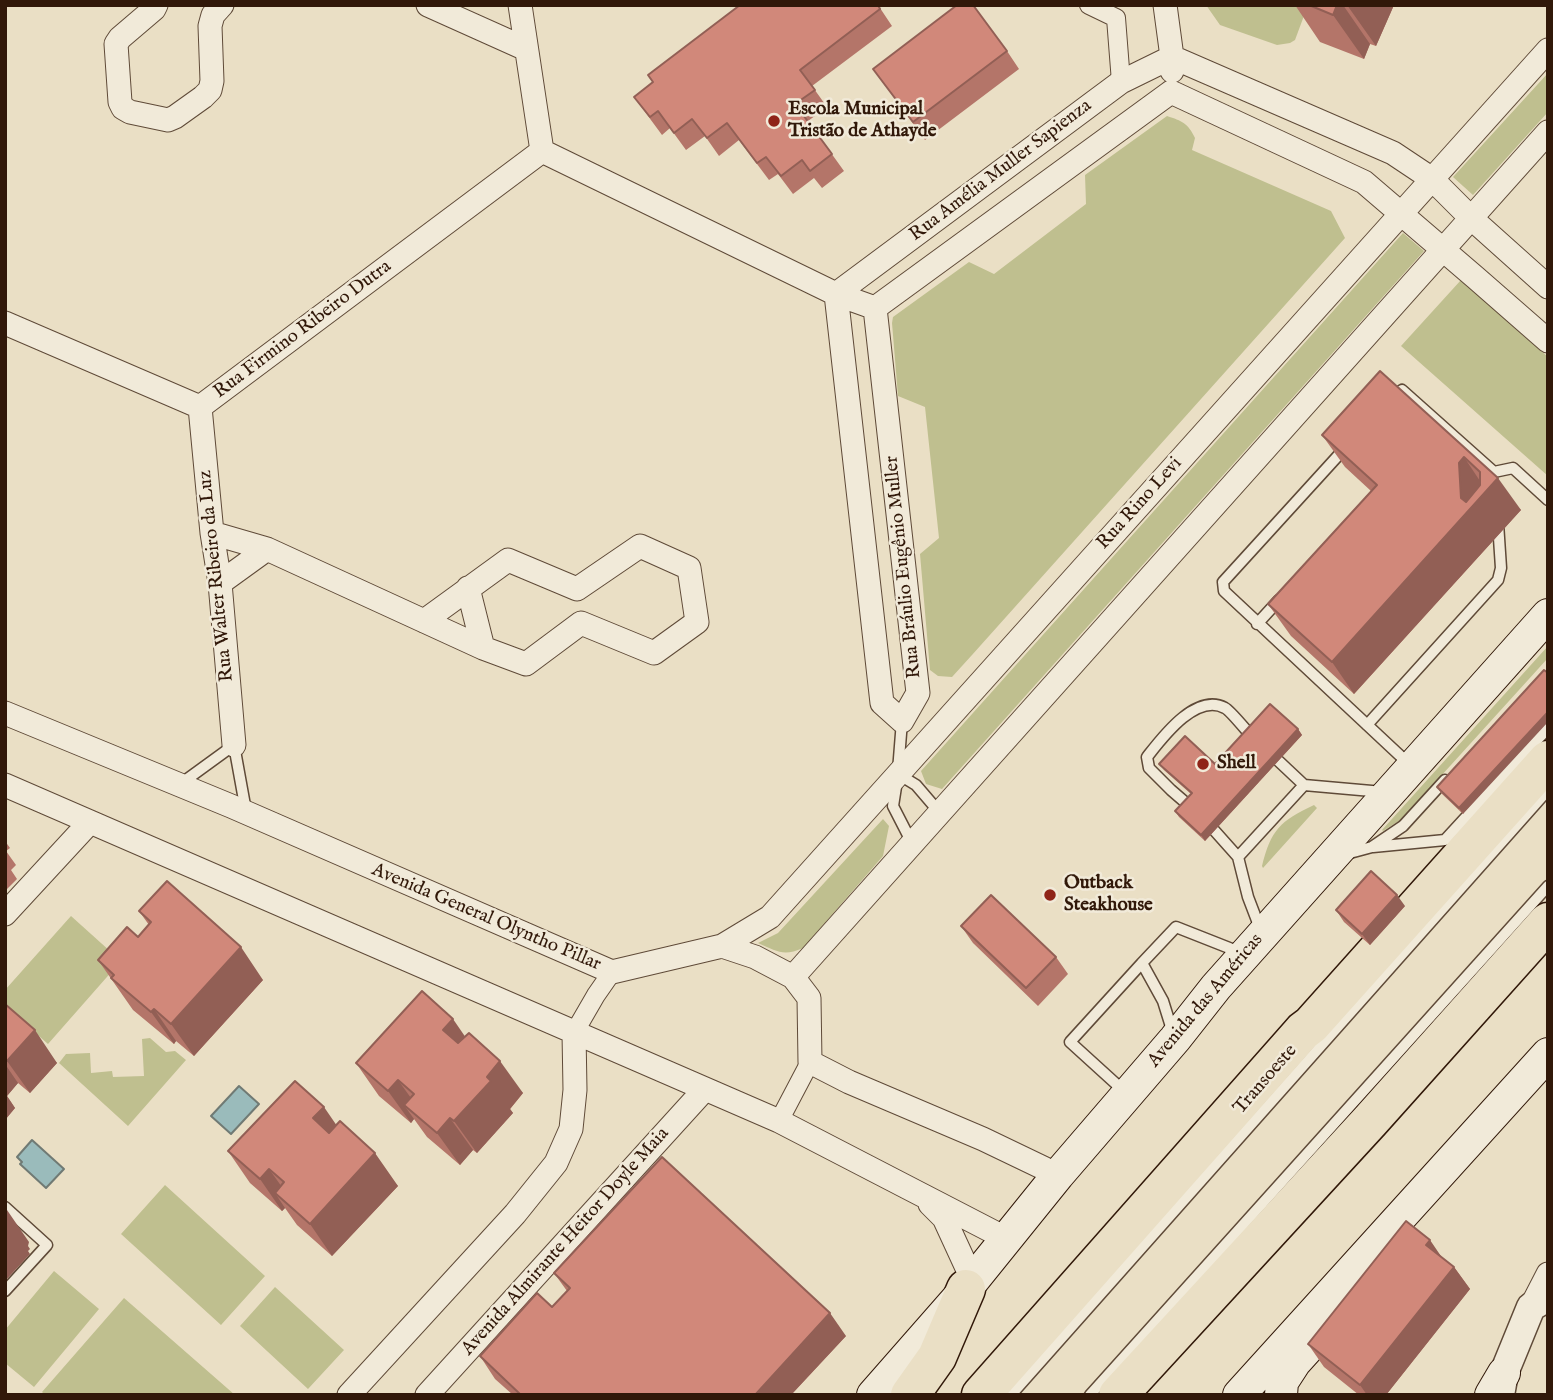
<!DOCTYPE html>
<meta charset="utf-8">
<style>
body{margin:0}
#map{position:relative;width:1553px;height:1400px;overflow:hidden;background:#eadfc5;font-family:"IM FELL English",serif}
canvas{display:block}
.frame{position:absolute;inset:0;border:7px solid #311809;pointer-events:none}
</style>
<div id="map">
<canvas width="1553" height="1400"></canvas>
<div class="frame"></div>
</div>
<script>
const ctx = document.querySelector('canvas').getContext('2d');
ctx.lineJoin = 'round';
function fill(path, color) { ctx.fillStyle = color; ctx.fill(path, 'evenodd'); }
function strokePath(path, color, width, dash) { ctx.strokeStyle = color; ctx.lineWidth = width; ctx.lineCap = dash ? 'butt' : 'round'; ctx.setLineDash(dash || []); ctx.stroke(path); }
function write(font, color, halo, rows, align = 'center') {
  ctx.font = font + ' "IM FELL English",serif'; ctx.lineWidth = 5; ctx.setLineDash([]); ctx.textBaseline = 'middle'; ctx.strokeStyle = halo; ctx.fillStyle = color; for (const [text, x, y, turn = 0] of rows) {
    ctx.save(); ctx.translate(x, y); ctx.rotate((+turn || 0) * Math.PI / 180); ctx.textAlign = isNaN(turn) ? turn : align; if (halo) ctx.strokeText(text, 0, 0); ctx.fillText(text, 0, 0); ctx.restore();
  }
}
fill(new Path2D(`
 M 1206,5 L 1308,5 L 1295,40 L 1290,43 L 1277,45 L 1220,25 Z
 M 1548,73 L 1548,112 L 1473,195 L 1453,177 Z
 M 1167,116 C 1182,121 1188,123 1195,138 L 1192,150 L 1331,211 L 1345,238 L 972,655 L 952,677 L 938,676 L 930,670 L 920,554 L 939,538 L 925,407 L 898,396 L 892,323 L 893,317 L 969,262 L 994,274 L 1086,204 L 1085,175 Z
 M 1403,233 L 1424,251 L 942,789 L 926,784 L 921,771 Z
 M 1461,280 L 1548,357 L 1548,476 L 1401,346 Z
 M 1548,646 L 1548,658 L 1402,819 L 1383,831 L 1382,830 Z
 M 1314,805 L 1317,808 L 1263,868 L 1262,866 C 1271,830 1280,821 1314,805 Z
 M 883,819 L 889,826 L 883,856 L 803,948 C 783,957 777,951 758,943 L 778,933 Z
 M 71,916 L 121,961 L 48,1044 L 5,1006 L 5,990 Z
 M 150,1038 L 166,1052 L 175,1051 L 186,1060 L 128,1126 L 59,1063 L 66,1054 L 90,1053 L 91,1073 L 112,1071 L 113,1077 L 144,1076 L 142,1039 Z
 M 165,1185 L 265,1276 L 221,1325 L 121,1234 Z
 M 54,1271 L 99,1309 L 34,1387 L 5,1363 L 5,1330 Z
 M 275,1287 L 344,1350 L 308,1389 L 240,1326 Z
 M 124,1298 L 235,1395 L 45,1395 L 42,1392 Z`), '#bfbf8f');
const water = new Path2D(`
 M 239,1086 L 259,1104 L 231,1134 L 211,1116 Z
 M 32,1140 L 64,1169 L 46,1188 L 20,1164 L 22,1162 L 17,1157 Z`);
fill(water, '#9abbbb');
strokePath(water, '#707a74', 2);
const service = new Path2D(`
 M 1392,396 L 1402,390 L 1494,472 L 1513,468 L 1548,500
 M 1346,447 L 1223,582 L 1224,591 L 1410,765
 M 1257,624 L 1279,600
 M 1367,725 L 1498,580 L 1501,568 L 1498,523
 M 1270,753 L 1304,785
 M 898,771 L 902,721
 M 179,785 L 234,745 L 246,811
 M 1193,809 L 1171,790 L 1149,768 L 1147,757 C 1162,738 1196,692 1225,708 C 1231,711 1248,733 1255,740
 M 1205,820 L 1238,857
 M 912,843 L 893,806 L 898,774 L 916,785 L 940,813
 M 1373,847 L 1445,840 L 1548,728
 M 1346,854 L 1372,847 L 1403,826 L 1445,780
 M 1261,931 L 1248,897 L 1238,857 L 1304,785 L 1383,792
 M 1173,1033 L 1163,1001 L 1142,963 L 1176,927 L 1242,953
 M 1125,1092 L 1070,1042 L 1142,963
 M 5,1207 L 47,1245 L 5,1291
 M 1011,1395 L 1548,790
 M 1090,1395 L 1548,886`);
const pedestrian = new Path2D(`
 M 1089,5 L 1116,18 L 1121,82
 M 574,1033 L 596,995 L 612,972
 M 779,1121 L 810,1062`);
const minor = new Path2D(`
 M 156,5 L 154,9 L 120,38 L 116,44 L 120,102 L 123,108 L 130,112 L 168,120 L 175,117 L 203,97 L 210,90 L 212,81 L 210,26 L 213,15 L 222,5
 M 428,5 L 526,49
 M 520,5 L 542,151 L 836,294 L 875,308
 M 1165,5 L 1172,57 L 1172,71
 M 1171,92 L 1364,182 L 1476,278 L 1548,341
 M 875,308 L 918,693 L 902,721 L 882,703 L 836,294 L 1121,82 L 1172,57 L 1393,153 L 1432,179 L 1471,218 L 1548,287
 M 875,308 L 1171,92
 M 5,323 L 200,407 L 542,151
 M 200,407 L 212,533 L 220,583 L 234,745
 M 212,533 L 267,549 L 483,648 L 526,664 L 581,623 L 654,653 L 697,622 L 689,568 L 640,546 L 577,589 L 508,560 L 424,621
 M 220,583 L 267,549
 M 468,588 L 483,648
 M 5,713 L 231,806 L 612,972 L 722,946 L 755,957 L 793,977 L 809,998 L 810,1062 L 849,1082 L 983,1139 L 1058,1175
 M 5,785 L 779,1121 L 1007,1239
 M 5,914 L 90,822
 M 722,946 L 770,917 L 1548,50
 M 793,977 L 1548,132
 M 930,1204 L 944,1218 L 973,1281
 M 1531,1307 L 1548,1274
 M 349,1395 L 515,1214 L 556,1163 L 571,1129 L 575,1090 L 574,1033
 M 427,1395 L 705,1089`);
const tertiary = new Path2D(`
 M 1500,1395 L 1504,1373 L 1531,1307 L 1548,1297`);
const secondary = new Path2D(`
 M 873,1395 L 966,1289 L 1058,1175 L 1175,1039 L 1216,987 L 1548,615
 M 1239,1395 L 1548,1054
 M 1281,1395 L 1282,1382 L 1295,1362 L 1314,1341
 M 1491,1395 L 1504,1373`);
const trunk = new Path2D(`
 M 910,1395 L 937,1357 L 966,1289
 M 981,1395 L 1288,1048 L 1303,1031 L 1311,1025 L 1548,760
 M 1118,1395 L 1370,1121 L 1548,922`);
strokePath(service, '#5f4a38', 13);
strokePath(pedestrian, '#5f4a38', 20);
strokePath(minor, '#5f4a38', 25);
strokePath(tertiary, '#5f4a38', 31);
strokePath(secondary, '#311809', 34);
strokePath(trunk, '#311809', 41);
strokePath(service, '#f1ead9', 10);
strokePath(pedestrian, '#f1ead9', 18);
strokePath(minor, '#f1ead9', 23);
strokePath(tertiary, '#f1ead9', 28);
strokePath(secondary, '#f1ead9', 32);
strokePath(trunk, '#eadfc5', 38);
fill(new Path2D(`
 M 878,5 L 892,26 L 812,86 L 827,107 L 808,121 L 844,171 L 822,188 L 814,178 L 793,194 L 778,174 L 769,180 L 739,140 L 719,156 L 705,136 L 686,150 L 670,128 L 662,135 L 634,97 Z
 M 1295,5 L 1394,5 L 1376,46 L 1370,44 L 1364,59 L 1320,42 Z
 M 1007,51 L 1019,69 L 925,140 L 873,69 Z
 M 1380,371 L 1521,510 L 1354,694 L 1291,636 L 1268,604 L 1371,491 L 1345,467 L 1322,435 Z
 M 1544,670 L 1463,814 L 1441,793 L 1437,787 Z
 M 1298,729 L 1302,735 L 1205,841 L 1179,817 L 1175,811 L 1191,794 L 1164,770 L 1159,764 L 1215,764 Z
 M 5,841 L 10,848 L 6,851 L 16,865 L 11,870 L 17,879 L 5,891 Z
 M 1405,906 L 1370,945 L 1344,922 L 1336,910 Z
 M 139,911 L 263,980 L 194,1056 L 176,1041 L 174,1044 L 133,1010 L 98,960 L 138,937 L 149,925 Z
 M 961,926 L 1056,957 L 1068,974 L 1038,1006 L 973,943 Z
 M 5,1004 L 57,1063 L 30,1093 L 18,1083 L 7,1096 L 15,1108 L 5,1120 Z
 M 465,1036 L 523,1093 L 510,1109 L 513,1113 L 477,1153 L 473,1150 L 460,1165 L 427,1137 L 414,1119 L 411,1123 L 379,1096 L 356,1063 Z
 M 336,1125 L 398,1186 L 332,1256 L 297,1225 L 285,1208 L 282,1211 L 250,1183 L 228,1151 Z
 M 1442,1257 L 1454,1267 L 1470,1289 L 1386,1395 L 1359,1395 L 1324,1367 L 1308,1344 Z
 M 554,1273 L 846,1336 L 791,1395 L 513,1395 L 495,1379 L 480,1356 L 552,1307 L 567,1291 Z`), '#b47569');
fill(new Path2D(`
 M 1337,5 L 1343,5 L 1370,44 L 1364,59 L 1333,15 Z
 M 1347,5 L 1394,5 L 1376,46 Z
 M 1464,457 L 1486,490 L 1498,478 L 1521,510 L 1354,694 L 1332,662 L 1461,498 L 1459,463 Z
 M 1548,712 L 1548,722 L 1463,814 L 1459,808 Z
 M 1298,729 L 1302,735 L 1205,841 L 1201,835 Z
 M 1397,895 L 1405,906 L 1370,945 L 1362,934 Z
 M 241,947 L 263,980 L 194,1056 L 171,1024 Z
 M 154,1009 L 176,1041 L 174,1044 L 151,1012 Z
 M 453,1019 L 475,1051 L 466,1063 L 443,1030 Z
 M 35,1030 L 57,1063 L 30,1093 L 7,1061 Z
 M 500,1061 L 523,1093 L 510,1109 L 513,1113 L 477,1153 L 454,1121 Z
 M 5,1064 L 18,1083 L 7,1096 L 15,1108 L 5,1120 Z
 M 398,1080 L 421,1112 L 404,1105 L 414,1119 L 411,1123 L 388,1091 Z
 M 324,1107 L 346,1139 L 336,1150 L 313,1118 Z
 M 450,1118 L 473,1150 L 460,1165 L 437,1133 Z
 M 375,1153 L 398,1186 L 332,1256 L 310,1224 Z
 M 269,1169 L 292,1201 L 275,1193 L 285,1208 L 282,1211 L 260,1179 Z
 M 7,1210 L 29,1242 L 28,1246 L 30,1249 L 28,1251 L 30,1254 L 5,1281 L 5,1214 Z
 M 1430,1240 L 1445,1262 L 1426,1245 Z
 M 1454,1267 L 1470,1289 L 1386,1395 L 1367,1395 L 1360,1385 Z
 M 830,1313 L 846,1336 L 791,1395 L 755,1395 Z`), '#925f55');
const building = new Path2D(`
 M 740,5 L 878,5 L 880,9 L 800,70 L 815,90 L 795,104 L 832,154 L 810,171 L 802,160 L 781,176 L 766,157 L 757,163 L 727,123 L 707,138 L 692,119 L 674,133 L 658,111 L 650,117 L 634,97 L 653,82 L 648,75 Z
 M 957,5 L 973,5 L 1007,51 L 913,122 L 873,69 Z
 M 1309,5 L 1337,5 L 1333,15 Z
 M 1380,371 L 1498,478 L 1332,662 L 1268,604 L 1377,485 L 1322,435 ZM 1464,457 L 1480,472 L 1480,485 L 1466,502 L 1461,498 L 1459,463 Z
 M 1544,670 L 1548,673 L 1548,712 L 1459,808 L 1437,787 Z
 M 1270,704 L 1298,729 L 1201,835 L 1175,811 L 1192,793 L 1159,764 L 1185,736 L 1215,764 Z
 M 1371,871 L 1397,895 L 1362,934 L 1336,910 Z
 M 167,881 L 241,947 L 171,1024 L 154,1009 L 151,1012 L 111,978 L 114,975 L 98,960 L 127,927 L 138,937 L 151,922 L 139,911 Z
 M 991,895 L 1056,957 L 1026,988 L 961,926 Z
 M 422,991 L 453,1019 L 443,1030 L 458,1043 L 469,1033 L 500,1061 L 487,1077 L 491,1081 L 454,1121 L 450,1118 L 437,1133 L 404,1105 L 414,1094 L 398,1080 L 388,1091 L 356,1063 Z
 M 5,1004 L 35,1030 L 7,1061 L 5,1059 Z
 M 295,1081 L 324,1107 L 313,1118 L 329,1133 L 340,1121 L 375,1153 L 310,1224 L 275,1193 L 284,1182 L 269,1169 L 260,1179 L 228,1151 Z
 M 662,1157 L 830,1313 L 755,1395 L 521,1395 L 480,1356 L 537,1293 L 552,1307 L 570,1288 L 554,1273 Z
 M 1406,1221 L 1430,1240 L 1426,1245 L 1454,1267 L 1360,1385 L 1308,1344 Z`);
fill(building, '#d1887a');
strokePath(building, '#925f55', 2);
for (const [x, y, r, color] of [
 [774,121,7,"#8f2418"],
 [1203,764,7,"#8f2418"],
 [1050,895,7,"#8f2418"]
]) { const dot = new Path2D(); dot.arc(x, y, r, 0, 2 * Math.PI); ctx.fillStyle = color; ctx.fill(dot); strokePath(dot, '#f1ead9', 2.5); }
write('bold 19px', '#311809', '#f1ead9', [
 ["Escola Municipal",788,110],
 ["Tristão de Athayde",788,132],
 ["Shell",1217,764],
 ["Outback",1064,884],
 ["Steakhouse",1064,906]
], 'left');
write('19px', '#311809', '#f1ead9', [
 ["Rua Amélia Muller Sapienza",1001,171,-37],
 ["Rua Firmino Ribeiro Dutra",303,330,-37],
 ["Rua Rino Levi",1140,504,-48],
 ["Rua Bráulio Eugênio Muller",904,567,-96],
 ["Rua Walter Ribeiro da Luz",217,576,-96],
 ["Avenida General Olyntho Pillar",486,918,23],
 ["Avenida das Américas",1206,1001,-50],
 ["Transoeste",1266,1080,-49],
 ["Avenida Almirante Heitor Doyle Maia",566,1242,-48]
]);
</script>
